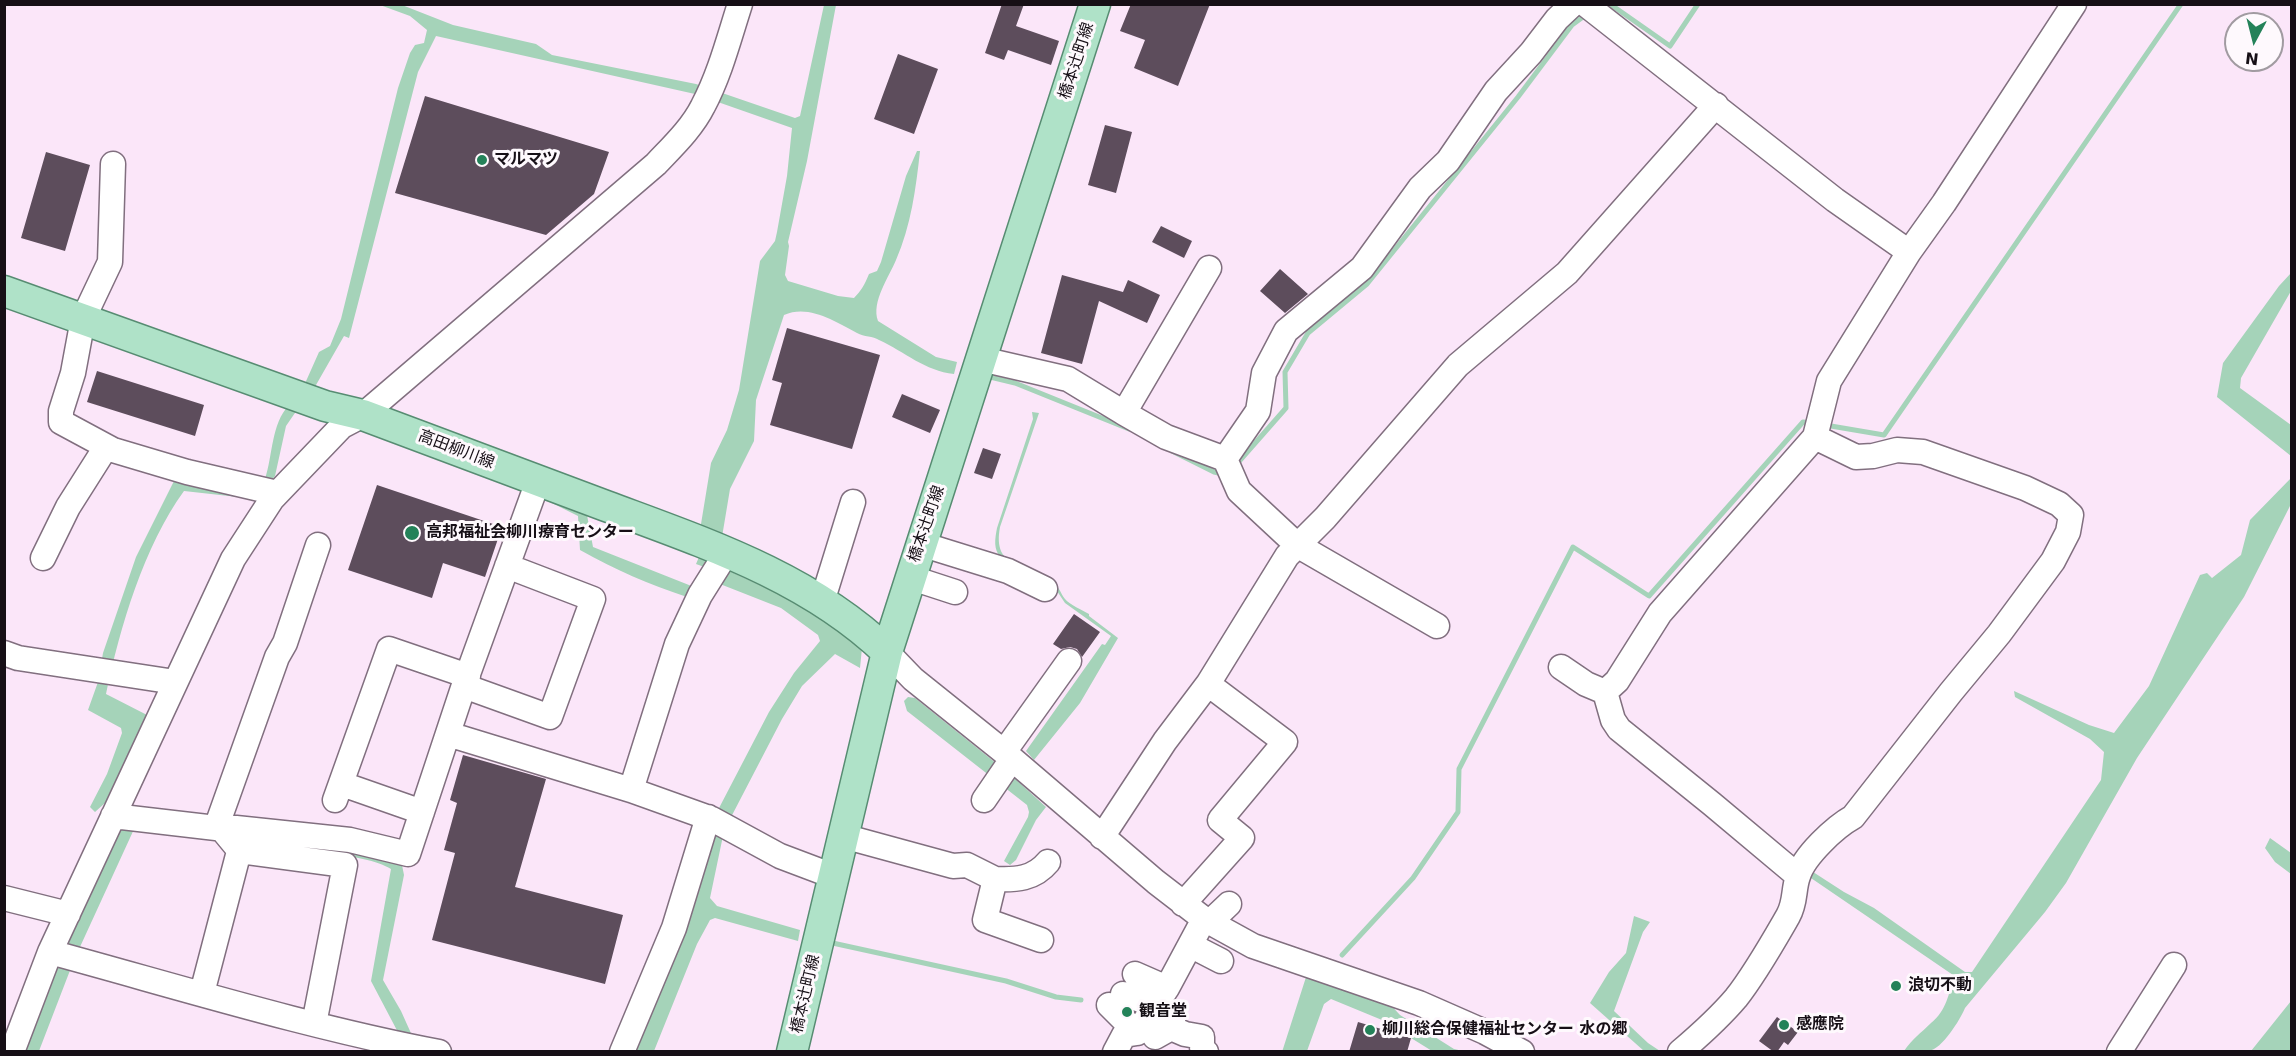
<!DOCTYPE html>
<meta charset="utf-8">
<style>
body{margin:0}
#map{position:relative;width:2296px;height:1056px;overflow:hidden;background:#fbe6f9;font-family:"DejaVu Sans",sans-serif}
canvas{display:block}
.frame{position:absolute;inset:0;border:6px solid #160f16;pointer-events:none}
.north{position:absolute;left:2224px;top:12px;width:60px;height:60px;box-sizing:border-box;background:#fef9fd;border:2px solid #a19ba1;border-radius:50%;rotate:187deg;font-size:16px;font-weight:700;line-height:24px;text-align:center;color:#160f16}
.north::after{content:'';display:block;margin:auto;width:21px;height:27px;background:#248259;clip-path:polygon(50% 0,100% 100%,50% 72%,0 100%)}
</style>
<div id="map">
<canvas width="2296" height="1056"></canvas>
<div class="frame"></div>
<div class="north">N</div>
</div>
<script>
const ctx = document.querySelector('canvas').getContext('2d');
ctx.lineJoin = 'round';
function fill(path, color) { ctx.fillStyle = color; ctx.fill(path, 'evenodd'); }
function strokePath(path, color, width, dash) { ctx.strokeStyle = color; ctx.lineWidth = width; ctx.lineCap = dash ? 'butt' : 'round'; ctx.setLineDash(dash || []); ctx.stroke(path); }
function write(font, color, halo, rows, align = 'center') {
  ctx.font = font + ' "DejaVu Sans","Noto Sans JP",sans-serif'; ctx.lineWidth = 6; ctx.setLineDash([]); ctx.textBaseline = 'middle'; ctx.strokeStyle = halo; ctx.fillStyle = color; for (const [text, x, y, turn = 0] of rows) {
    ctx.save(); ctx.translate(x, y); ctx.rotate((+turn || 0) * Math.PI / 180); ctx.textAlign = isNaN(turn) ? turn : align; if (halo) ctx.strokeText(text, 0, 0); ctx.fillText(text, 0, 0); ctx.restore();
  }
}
fill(new Path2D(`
 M 380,5 L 402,5 L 453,25 L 536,44 L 552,55 L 696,84 L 795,118 L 800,116 L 824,5 L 836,5 L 807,161 L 788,242 L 789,246 L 785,275 L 788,281 L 838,296 L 854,298 C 861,291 865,284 869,274 L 877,271 L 881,262 L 906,176 L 917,151 L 920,151 C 916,188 911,226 896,260 C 889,277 871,302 878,321 L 936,357 L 957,362 L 954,374 C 925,371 905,352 879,340 C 873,336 864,337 857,333 C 836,322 809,304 784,315 L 756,400 L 754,441 L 730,489 L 722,537 L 698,529 L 701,524 L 711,463 L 727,430 L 739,390 L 760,261 L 775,241 L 777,232 L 787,176 L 792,128 L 695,94 L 436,36 L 418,72 L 349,338 L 344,336 L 312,392 L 303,388 L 319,352 L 330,346 L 341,319 L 398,88 L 410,53 L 415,45 L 424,43 L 427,30 L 410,16 Z
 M 2291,273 L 2291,291 L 2241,378 L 2240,388 L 2291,425 L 2291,456 L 2217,397 L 2223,363 L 2279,286 Z
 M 289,405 L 297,410 L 286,426 L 275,476 L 267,485 L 265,479 C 273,455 271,424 289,405 Z
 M 1032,412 L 1039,413 L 1000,527 C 992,570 1026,562 1052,580 C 1058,585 1061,594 1065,599 C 1070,605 1082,610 1089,614 L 1089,616 L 1118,638 L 1080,703 L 1034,760 L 1026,751 L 1102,644 L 1105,645 L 1111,636 L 1065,603 L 1053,585 L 1001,558 C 993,549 995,539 997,528 L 1033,419 Z
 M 177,475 L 256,499 L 184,491 C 144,546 120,627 106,694 L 149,716 L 105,803 L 95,812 L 90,807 L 107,774 L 122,733 L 121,728 L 88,710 L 98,682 L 103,653 L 136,557 Z
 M 2291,478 L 2291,504 L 2244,597 L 2137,758 L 2066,883 L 2045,912 L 1965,1008 C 1960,1020 1942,1049 1929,1051 C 1921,1053 1912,1051 1904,1051 C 1912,1039 1921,1033 1931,1023 C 1946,1011 1950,993 1953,975 L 1808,876 L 1810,870 L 1844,892 L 1874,908 L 1965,972 L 1972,972 L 2101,780 L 2104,752 L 2090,739 L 2015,697 L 2014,691 L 2089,725 L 2114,733 L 2149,686 L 2200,575 L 2207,573 L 2212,578 L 2241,555 L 2250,520 Z
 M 551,499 L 587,515 L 593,547 L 694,587 L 707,568 L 696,564 L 699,557 L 764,587 L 784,590 L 862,648 L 860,668 L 835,654 L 802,686 L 782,719 L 729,821 L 724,831 L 710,898 L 717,906 L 800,930 L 798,941 L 715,918 L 710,920 L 697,944 L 654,1051 L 635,1051 L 676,943 L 718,810 L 769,712 L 794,673 L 820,641 L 818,635 L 781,608 L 720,584 L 687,597 C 648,584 616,570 580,550 L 578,516 L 546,500 Z
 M 908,697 L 915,698 L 1012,776 L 1046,807 L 1036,820 L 1016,860 L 1010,865 L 1004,861 L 1028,817 L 1029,812 L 1027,805 L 907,711 L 904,701 Z
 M 118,824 L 135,827 L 74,960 L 39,1051 L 25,1052 L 64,950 Z
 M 256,835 L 401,860 L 404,875 L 383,980 L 401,1011 L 419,1051 L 401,1038 L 371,981 L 391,869 C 367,853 280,848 248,844 Z
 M 2270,838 L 2291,853 L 2291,874 L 2275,862 L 2265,848 Z
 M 1634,916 L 1650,922 L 1643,932 L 1614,1011 L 1648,1043 L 1660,1051 L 1644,1051 L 1590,1003 L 1609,972 L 1626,953 Z
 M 1307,974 L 1387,1001 L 1400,1015 L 1454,1049 L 1463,1051 L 1432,1051 L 1382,1020 L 1331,999 L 1324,1004 L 1307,1051 L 1282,1052 Z
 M 2291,1001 L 2291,1049 L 2290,1051 L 2251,1051 Z`), '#a5d3b9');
strokePath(new Path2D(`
 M 1610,4 L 1670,46 L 1698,4
 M 986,376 L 1015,383 L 1129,429
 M 1825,425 L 1884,435 L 2181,4
 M 1172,451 L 1214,472 L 1223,474
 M 1235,466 L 1286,408 L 1285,372 L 1308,333 L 1367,284 L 1518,97 L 1572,25 L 1587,14
 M 828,942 L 1006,981 L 1056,997 L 1081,1000
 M 1342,955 L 1413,878 L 1458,812 L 1459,769 L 1573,547 L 1649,596 L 1803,422 L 1812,423`), '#a5d3b9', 5);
fill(new Path2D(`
 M 1002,4 L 1024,4 L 1016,26 L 1059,41 L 1051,65 L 1008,50 L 1004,60 L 985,53 Z
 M 1131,4 L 1210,4 L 1178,86 L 1134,68 L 1145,40 L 1120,31 Z
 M 898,54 L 938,69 L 914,134 L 874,119 Z
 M 425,96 L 609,152 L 594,194 L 546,235 L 395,193 Z
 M 1105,125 L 1132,132 L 1116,193 L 1088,185 Z
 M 46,152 L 90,165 L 65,251 L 21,238 Z
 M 1161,226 L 1192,241 L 1184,258 L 1152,242 Z
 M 1280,269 L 1308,294 L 1285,313 L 1260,291 Z
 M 1062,275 L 1123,292 L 1128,280 L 1160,295 L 1147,323 L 1099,301 L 1082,364 L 1041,353 Z
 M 787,328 L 880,355 L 852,449 L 770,425 L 782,383 L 772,380 Z
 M 97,371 L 204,405 L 195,436 L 87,402 Z
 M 902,394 L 940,410 L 930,433 L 892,417 Z
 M 983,448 L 1001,454 L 992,479 L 974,473 Z
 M 377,485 L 502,527 L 485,577 L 443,563 L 432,598 L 348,570 Z
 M 1074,614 L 1100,632 L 1082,657 L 1077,649 L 1070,647 L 1061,649 L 1053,644 Z
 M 463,755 L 546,779 L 515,887 L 623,915 L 605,984 L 432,940 L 455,853 L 444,850 L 457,803 L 450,800 Z
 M 1777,1017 L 1798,1032 L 1788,1045 L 1784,1042 L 1777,1052 L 1774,1052 L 1759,1041 Z
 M 1358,1022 L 1411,1038 L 1407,1052 L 1349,1052 Z`), '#5d4d5c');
const minor = new Path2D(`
 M 1585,4 L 1835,200 L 1909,252
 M 113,164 L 110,262 L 83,319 L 73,373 L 61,411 L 61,422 L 113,450 L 187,472 L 277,493
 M 981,359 L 1068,379 L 1124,413 L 1209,268
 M 1124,413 L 1166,437 L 1225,459 L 1239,491 L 1297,545 L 1437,626
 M 1225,459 L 1258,411 L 1264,373 L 1286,331 L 1362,268 L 1420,188 L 1448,161 L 1496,91 L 1531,53 L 1557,19 L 1573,4
 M 921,544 L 1008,571 L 1045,589
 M 43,558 L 68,507 L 106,447
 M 909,577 L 955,592
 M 822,602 L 853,502
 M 887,652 L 913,679 L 1004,752 L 1156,882 L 1204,919 L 1253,946 L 1419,1003 L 1485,1032 L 1522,1052
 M 4,653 L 18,658 L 175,682
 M 1561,667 L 1586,684 L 1605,692
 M 464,686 L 550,717 L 593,599 L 507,566
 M 1605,692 L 1617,681 L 1660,613 L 1815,437 L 1829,381 L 1909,252 L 1944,203 L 2074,4
 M 1605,692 L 1613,720 L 1619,729 L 1712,804 L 1798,876
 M 448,734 L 631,790 L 712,819 L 780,856 L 833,876
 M 1004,752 L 1069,661
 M 342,784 L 422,812
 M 631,790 L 677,644 L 700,595 L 727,552
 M 335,800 L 389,649 L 468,676
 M 984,800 L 1012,759
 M 113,816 L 216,828 L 236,828 L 350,840 L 408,854 L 464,685 L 538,481
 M 216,828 L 277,657 L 285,643 L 318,545
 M 221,828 L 240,851 L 345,865 L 314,1024
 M 843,836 L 953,866 L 967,865 L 995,879 L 985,920 L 1041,940
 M 1102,837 L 1165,741 L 1208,684 L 1287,556 L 1325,518 L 1458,365 L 1567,273 L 1716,105
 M 995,879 C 1016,880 1034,879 1048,862
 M 4,898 L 68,914
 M 1183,904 L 1242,838 L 1220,820 L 1285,742 L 1208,684
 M 1210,922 L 1229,904
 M 1190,945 L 1221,961
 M 50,952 C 179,987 308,1027 439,1052
 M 1135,974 L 1167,988
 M 202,993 L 243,836
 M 1123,994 L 1156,1005
 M 1109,1005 L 1137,1033
 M 1154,1008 L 1174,1015 L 1171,1028 L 1155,1037
 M 1171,1028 L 1185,1034 L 1202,1037 L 1202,1048 L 1206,1052
 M 12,1052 L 50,952 L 233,559 L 272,499 L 342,426 L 363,415 L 656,164 C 673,146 692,128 703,106 C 720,74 729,38 740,4
 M 622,1052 L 674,928 L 708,817
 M 1115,1052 L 1124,1035 L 1137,1033 L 1167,988 L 1204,919
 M 1680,1052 C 1700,1035 1719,1018 1736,998 C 1755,974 1773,942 1788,916 C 1796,902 1793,890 1798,876 C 1804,856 1835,827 1853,817 L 1951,692 L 1999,634 L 2053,561 L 2068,532 L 2071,515 L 2059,504 L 2025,488 L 1923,452 L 1897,450 L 1873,456 L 1856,457 L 1815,437
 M 2119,1052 L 2174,965`);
const major = new Path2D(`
 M 4,291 L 325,406 L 363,415 C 444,445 525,476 606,506 C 705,543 809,577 887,652
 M 792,1052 L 887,652 L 1095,4`);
strokePath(minor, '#816f7f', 27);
strokePath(major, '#578c72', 33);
strokePath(minor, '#fff', 24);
strokePath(major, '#afe2c8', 30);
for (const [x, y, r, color] of [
 [482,160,6,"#248259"],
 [412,533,8,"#248259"],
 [1896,986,6,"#248259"],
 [1127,1012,6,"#248259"],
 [1784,1025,6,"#248259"],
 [1370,1030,6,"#248259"]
]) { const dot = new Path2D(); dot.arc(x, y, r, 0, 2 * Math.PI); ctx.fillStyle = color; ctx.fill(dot); strokePath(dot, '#fef9fd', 2); }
write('16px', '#160f16', '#fef9fd', [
 ["橋本辻町線",1077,61,-72],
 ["高田柳川線",456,450,21],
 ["橋本辻町線",927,524,-71],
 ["橋本辻町線",806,994,-77]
]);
write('bold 16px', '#160f16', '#fef9fd', [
 ["マルマツ",494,160],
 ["高邦福祉会柳川療育センター",426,533],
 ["浪切不動",1908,986],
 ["観音堂",1139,1012],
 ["感應院",1796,1025],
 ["柳川総合保健福祉センター 水の郷",1382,1030]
], 'left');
</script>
